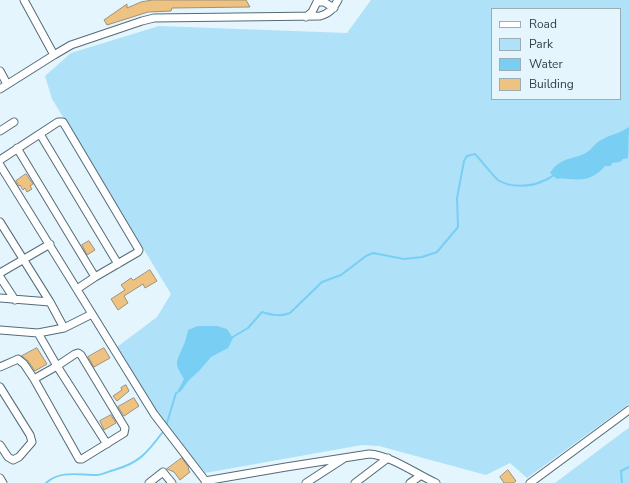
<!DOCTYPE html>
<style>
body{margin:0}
#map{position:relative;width:629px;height:483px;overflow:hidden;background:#e4f5fd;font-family:"Nunito Sans",sans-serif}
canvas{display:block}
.legend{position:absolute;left:491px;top:8px;width:130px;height:92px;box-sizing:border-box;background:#e4f5fd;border:1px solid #9eacb3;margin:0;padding:5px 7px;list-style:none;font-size:12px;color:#343f44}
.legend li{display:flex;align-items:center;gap:8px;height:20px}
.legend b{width:20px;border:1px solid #9eacb3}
</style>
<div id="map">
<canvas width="629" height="483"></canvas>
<ul class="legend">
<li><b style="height:5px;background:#fff"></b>Road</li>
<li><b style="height:11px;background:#afe1f8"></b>Park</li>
<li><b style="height:11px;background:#79cef3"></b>Water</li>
<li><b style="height:11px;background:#eec280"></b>Building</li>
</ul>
</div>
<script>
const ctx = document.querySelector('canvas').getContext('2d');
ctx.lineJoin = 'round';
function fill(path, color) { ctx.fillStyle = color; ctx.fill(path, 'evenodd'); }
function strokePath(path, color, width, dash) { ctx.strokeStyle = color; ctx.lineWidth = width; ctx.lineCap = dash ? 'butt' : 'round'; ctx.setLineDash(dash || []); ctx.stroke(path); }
fill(new Path2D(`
 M 371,0 L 629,0 L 629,404 L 527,478 L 510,463 L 486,475 L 379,446 L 362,445 L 205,473 L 163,421 L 117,347 L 157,317 L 171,294 L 52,99 L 45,76 L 71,53 L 159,26 L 347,33 ZM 492,9 L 620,9 L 620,99 L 492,99 Z
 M 629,428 L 629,483 L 555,483 L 623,432 Z`), '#afe1f8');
fill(new Path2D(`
 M 629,127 L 628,158 L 623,159 L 620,162 L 612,163 L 611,166 L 605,166 C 596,177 585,181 570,179 C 565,179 562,178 557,179 L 550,173 C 560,158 569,160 584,154 C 590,151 593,146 598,142 C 607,135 620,134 629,127 Z
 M 198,326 L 217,326 L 227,329 L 233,338 L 228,348 L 211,357 L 199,371 L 189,380 L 181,391 L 176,394 L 184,379 C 175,364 175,364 182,349 C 185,343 187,336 188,330 Z`), '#79cef3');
strokePath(new Path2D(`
 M 231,338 L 248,328 L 262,312 C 272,315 280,317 290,313 L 322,282 L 341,275 L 366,256 L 373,253 L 404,259 L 422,257 L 437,252 L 458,227 L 457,198 L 464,161 L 467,156 L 475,154 C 481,160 492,175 498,180 C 510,188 531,187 543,181 C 547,180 551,177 554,175
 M 166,426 L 176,393
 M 46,483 C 60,470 79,475 96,475 C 102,475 109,471 114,470 C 139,463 147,453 162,433
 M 622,483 L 621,471 L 629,467`), '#79cef3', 2);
const building = new Path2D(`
 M 153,0 L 246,0 L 250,7 L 172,8 L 171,11 L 148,12 L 107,25 L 104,20 L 127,4 L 127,8 L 141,2 Z
 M 26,174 L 33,184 L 30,186 L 32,189 L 27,192 L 25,188 L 23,190 L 20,185 L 19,186 L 16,181 Z
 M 89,241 L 95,250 L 87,255 L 82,245 Z
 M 150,270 L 157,281 L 145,288 L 143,284 L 124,296 L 128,303 L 118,310 L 111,299 L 125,290 L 121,285 L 131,278 L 133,280 Z
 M 37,348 L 47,364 L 35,371 L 28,361 L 22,356 Z
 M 104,348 L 110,358 L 94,367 L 88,357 Z
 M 126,385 L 129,391 L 117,401 L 113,396 L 122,390 L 121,388 Z
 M 134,398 L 139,406 L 124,416 L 118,407 Z
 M 111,415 L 116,423 L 104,430 L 100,421 Z
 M 182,458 L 189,468 L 188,469 L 190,472 L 180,480 L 174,472 L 167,469 Z
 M 508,470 L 516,481 L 513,483 L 504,483 L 500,477 Z`);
fill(building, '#eec280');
strokePath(building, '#9e907b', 1);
const minor = new Path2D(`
 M 24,0 L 54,55
 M 317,2 L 324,2 L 334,8
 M 306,17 L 312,12 L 318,0
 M 0,71 L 7,84
 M 0,89 L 54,55 L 71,45 L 142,21 L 154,18 L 320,16 C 330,13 333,9 338,0
 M 0,131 L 14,122
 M 40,134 L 118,264
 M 17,148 L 95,277
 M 0,160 L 58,122 L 63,122 L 139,250 L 138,252 L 95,277 L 77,289
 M 0,165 L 154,414 L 207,483
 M 0,222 L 50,302 L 64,328
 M 0,273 L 50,244
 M 0,277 L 15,300
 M 0,298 L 50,302
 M 0,330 L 38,333 L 64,328 L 92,314
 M 38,333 L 57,366 L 107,444
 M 0,367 L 16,360 L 18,359 L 24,364 L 34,379 L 79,459 L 82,459 L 124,433 L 125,428 L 81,355 L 78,353 L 75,354 L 57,366 L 34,379
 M 0,387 L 30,435 L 32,442 L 19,457 L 13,460 L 8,457 L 0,445
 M 0,478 L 3,483
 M 205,481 L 286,467 L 369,454 C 390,455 416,474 436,483
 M 149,483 L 163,472 L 172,483
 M 306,483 L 343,459
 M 355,483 L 388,458
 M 410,483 L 420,476
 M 530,483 L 629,410`);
strokePath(minor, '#536c78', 9);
strokePath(minor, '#fff', 7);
</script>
